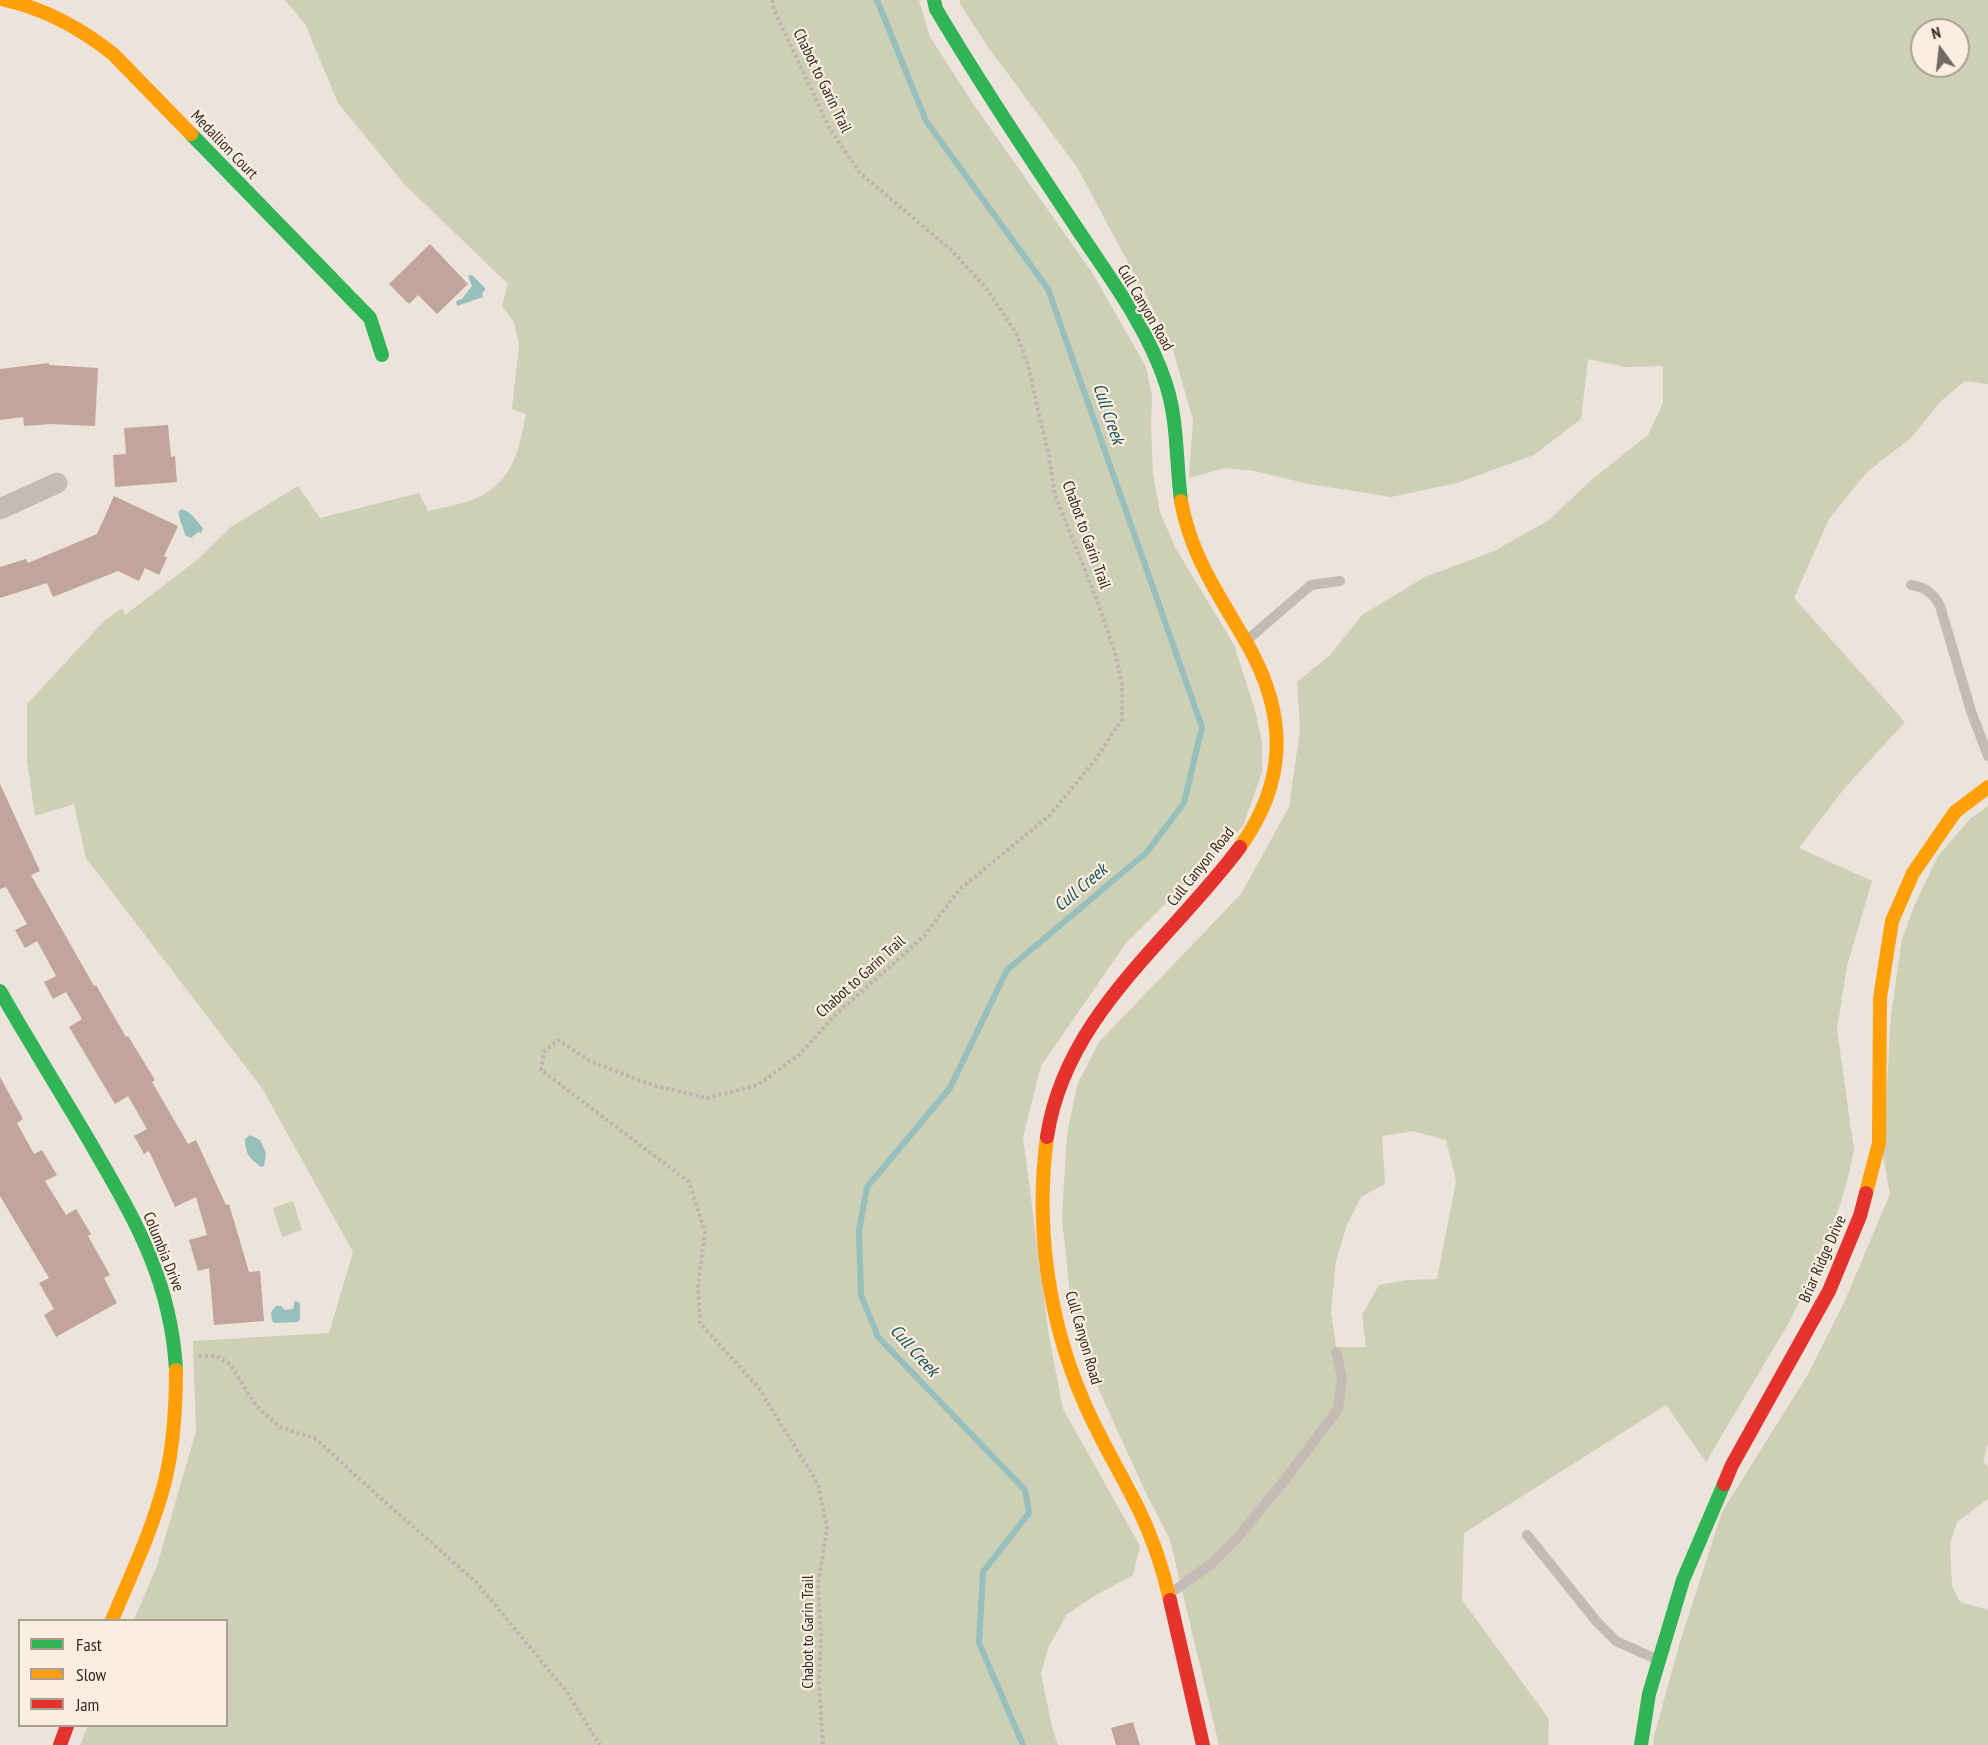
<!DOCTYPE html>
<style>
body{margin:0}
#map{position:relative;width:1988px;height:1745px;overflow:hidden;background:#ece3db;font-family:"PT Sans Narrow",sans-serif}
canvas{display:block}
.legend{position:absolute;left:18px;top:1619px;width:210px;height:108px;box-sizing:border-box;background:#faeee1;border:2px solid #ab9f95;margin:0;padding:8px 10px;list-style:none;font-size:18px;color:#342924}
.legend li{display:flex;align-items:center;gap:12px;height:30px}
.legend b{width:30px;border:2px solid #ab9f95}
.north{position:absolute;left:1910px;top:18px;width:60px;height:60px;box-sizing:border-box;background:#faeee1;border:2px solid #ab9f95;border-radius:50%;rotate:345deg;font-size:16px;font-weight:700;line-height:24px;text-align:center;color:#342924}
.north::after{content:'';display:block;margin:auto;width:21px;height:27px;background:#746a64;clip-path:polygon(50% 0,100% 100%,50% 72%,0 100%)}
</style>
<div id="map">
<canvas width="1988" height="1745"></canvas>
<ul class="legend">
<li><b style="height:8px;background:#30b455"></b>Fast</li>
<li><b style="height:8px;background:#ff9f0a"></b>Slow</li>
<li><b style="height:8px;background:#e5322d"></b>Jam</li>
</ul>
<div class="north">N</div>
</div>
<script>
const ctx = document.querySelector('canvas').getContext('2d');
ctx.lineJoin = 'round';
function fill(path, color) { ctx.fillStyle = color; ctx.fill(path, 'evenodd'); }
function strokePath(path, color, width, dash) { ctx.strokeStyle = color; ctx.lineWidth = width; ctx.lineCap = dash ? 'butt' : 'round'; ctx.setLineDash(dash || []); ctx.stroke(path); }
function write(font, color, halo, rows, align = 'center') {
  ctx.font = font + ' "PT Sans Narrow",sans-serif'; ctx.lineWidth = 4.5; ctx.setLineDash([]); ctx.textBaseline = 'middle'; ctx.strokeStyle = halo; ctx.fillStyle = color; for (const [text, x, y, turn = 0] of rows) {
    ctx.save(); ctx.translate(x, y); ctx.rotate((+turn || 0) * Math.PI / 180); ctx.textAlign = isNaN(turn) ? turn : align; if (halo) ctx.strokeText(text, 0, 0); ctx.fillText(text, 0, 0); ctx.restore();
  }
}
fill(new Path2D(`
 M 285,0 L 919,0 L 930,37 L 974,105 L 1093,274 L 1146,367 L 1152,396 L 1151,425 L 1153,474 L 1160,512 L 1175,547 L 1234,645 L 1255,710 L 1262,742 L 1262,772 L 1243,826 L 1126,943 L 1041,1066 L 1023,1137 L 1049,1336 L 1063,1409 L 1140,1546 L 1133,1575 L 1096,1595 L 1067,1614 L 1048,1648 L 1041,1674 L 1052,1727 L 1058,1745 L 80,1745 L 88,1726 L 226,1726 L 226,1620 L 134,1620 L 157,1566 L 196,1431 L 193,1341 L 329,1333 L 353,1252 L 262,1088 L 86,858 L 74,804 L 35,816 L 27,761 L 27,704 L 104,621 L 122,608 L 125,615 L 197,560 L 231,527 L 298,486 L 320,518 L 419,493 L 428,511 C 444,507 464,504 479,497 C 514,479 519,449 526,414 L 512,409 L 519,345 L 514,322 L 502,306 L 508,284 L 405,185 L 338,103 L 305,24 Z
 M 960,0 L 1988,0 L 1988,384 L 1965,381 L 1941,401 L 1911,438 L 1867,472 L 1829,519 L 1794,598 L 1905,722 L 1843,790 L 1799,848 L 1872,881 L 1847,966 L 1837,1030 L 1854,1150 L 1847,1182 L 1826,1250 L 1788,1324 L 1706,1462 L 1666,1405 L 1464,1533 L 1462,1600 L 1549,1719 L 1548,1745 L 1219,1745 L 1170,1540 L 1144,1489 L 1083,1355 L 1069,1285 L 1062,1218 L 1067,1134 L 1077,1085 L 1099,1042 L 1241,894 L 1289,807 L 1300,730 L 1297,682 L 1330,655 L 1362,615 L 1425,577 L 1494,551 L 1549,520 L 1590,481 L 1648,435 L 1663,403 L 1663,366 L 1625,367 L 1588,359 L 1581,419 L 1534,455 L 1457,483 L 1391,497 L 1309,484 L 1254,471 L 1225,468 L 1189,478 L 1193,420 L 1171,343 L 1077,167 L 988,47 L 960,4 ZM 1922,30 L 1958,30 L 1958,66 L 1922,66 ZM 1413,1131 L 1446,1140 L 1456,1181 L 1437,1279 L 1407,1280 L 1379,1285 L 1362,1315 L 1366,1347 L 1336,1347 L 1331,1311 L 1336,1261 L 1347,1225 L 1361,1197 L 1385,1184 L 1382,1136 Z
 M 1988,806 L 1988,1443 L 1983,1462 L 1988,1466 L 1988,1499 L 1957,1522 L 1950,1543 L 1952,1586 L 1960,1602 L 1988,1610 L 1988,1745 L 1653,1745 L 1654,1736 L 1680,1642 L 1722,1512 L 1807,1376 L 1843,1305 L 1890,1194 L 1883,1156 L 1891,1015 L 1902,939 L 1915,904 L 1938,856 L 1970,819 Z
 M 293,1201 L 302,1230 L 282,1237 L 273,1208 Z`), '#cdd0b4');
fill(new Path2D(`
 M 472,275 L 485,288 L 485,290 L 482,293 L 483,297 L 457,306 L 456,301 L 462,299 L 472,286 L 468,276 Z
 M 182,509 C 193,513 197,522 203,528 L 201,533 L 198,532 L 191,538 L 185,535 C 184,527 177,517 179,511 Z
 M 250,1135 L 260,1140 L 266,1153 L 264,1166 L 261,1167 C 249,1157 246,1156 245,1139 Z
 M 295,1301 L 300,1303 L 300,1319 L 298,1322 L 274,1323 L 272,1321 L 271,1312 L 276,1306 L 281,1306 L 285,1310 L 293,1309 Z`), '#97bfbd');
strokePath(new Path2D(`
 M 877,0 L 926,121 L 1048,289 L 1202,727 L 1184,803 L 1147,852 L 1007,970 L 950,1088 L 867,1187 L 859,1231 L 861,1295 L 878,1337 L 1025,1490 L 1029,1513 L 983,1572 L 979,1643 L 1023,1745`), '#97bfbd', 6);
fill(new Path2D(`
 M 430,244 L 468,284 L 437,314 L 418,295 L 409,304 L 389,284 Z
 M 49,363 L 49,365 L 98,368 L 95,426 L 51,424 L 24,426 L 23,417 L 0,420 L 0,369 Z
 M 168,425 L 171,457 L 175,456 L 177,482 L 115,487 L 113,455 L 126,454 L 124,428 Z
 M 114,496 L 178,526 L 164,556 L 167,558 L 159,575 L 145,568 L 139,581 L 118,571 L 53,597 L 47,583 L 0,598 L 0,567 L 26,559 L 28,563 L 97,534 Z
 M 0,784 L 40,871 L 31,875 L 94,986 L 96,985 L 126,1037 L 128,1036 L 155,1080 L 152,1082 L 188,1144 L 196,1140 L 226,1205 L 229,1204 L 249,1272 L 260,1271 L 264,1321 L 214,1325 L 209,1268 L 198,1271 L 189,1240 L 207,1235 L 196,1197 L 175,1207 L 149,1151 L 144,1154 L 134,1136 L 147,1129 L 128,1096 L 115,1104 L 69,1027 L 82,1019 L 66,992 L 53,999 L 44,982 L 56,976 L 37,941 L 25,948 L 15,930 L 27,924 L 6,887 L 0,889 Z
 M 0,1077 L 23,1119 L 17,1123 L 34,1154 L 42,1150 L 57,1175 L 45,1181 L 66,1215 L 76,1209 L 91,1234 L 88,1236 L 110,1275 L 104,1278 L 117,1303 L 56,1337 L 44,1315 L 54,1309 L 39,1283 L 49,1278 L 0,1196 Z
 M 1133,1722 L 1140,1745 L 1116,1745 L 1111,1728 Z`), '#c1a59c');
strokePath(new Path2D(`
 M 772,0 L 774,10 L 830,129 L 860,173 L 951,250 L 986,288 L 1016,333 L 1028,365 L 1039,414 L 1049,456 L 1055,495 L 1097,600 L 1115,653 L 1122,684 L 1122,719 L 1096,759 L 1050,815 L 959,890 L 924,936 L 832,1018 L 800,1054 L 758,1085 L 707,1098 L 652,1085 L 592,1062 L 558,1040 L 544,1052 L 541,1070 L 689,1182 L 705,1232 L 698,1287 L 700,1323 L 758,1387 L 818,1484 L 827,1529 L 818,1584 L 821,1637 L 819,1682 L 823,1745
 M 199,1356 L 216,1356 L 230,1364 L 256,1406 L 280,1427 L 316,1439 L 366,1485 L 476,1582 L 566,1691 L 600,1745`), '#bcb4ae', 4, [3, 3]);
strokePath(new Path2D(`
 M 1911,585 C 1925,587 1933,593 1940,606 L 1971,711 L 1988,756
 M 1246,641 L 1311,585 L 1340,581
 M 1527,1535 L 1597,1622 L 1616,1641 L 1656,1659
 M 1171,1593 L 1211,1564 L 1238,1537 L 1287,1477 L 1338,1409 L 1342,1378 L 1336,1352`), '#c4bbb5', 10);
strokePath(new Path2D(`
 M 0,509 L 57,483`), '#c4bbb5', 21);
strokePath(new Path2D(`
 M 934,0 L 936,9 C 980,83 1028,155 1076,227 C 1109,277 1147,326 1166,384 C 1178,421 1176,462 1181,501
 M 191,134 L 370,318 L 382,355
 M 0,991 C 28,1040 58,1088 87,1137 C 132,1215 171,1277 176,1370
 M 1641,1745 L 1649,1694 L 1683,1580 L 1724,1484`), '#30b455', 14);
strokePath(new Path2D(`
 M 5,0 C 46,9 80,28 113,54 L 191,134
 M 1181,501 C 1191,558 1222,599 1250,649 C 1288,719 1286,783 1240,847
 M 1047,1137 C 1035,1225 1048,1319 1083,1400 C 1099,1438 1121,1473 1139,1510 C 1153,1539 1163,1569 1170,1600
 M 1866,1193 L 1879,1143 L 1880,998 L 1892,921 L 1913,873 L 1955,812 L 1988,787
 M 112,1620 C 131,1575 153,1529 165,1481 C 174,1444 176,1407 176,1370`), '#ff9f0a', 14);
strokePath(new Path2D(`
 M 1047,1137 C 1065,1015 1171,940 1240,847
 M 1724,1484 L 1732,1465 L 1829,1291 L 1860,1216 L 1866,1193
 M 1170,1600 L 1203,1745
 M 60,1745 L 67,1726`), '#e5322d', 14);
write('16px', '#342924', '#faeee1', [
 ["Chabot to Garin Trail",822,81,64],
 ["Medallion Court",224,145,46],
 ["Cull Canyon Road",1145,308,60],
 ["Chabot to Garin Trail",1086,535,70],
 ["Cull Canyon Road",1201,867,-51],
 ["Chabot to Garin Trail",861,977,-42],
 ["Columbia Drive",163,1252,68],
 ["Briar Ridge Drive",1823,1259,-66],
 ["Cull Canyon Road",1083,1338,74],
 ["Chabot to Garin Trail",808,1632,-90]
]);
write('italic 18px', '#185557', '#faeee1', [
 ["Cull Creek",1108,414,71],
 ["Cull Creek",1081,888,-40],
 ["Cull Creek",914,1351,48]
]);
</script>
